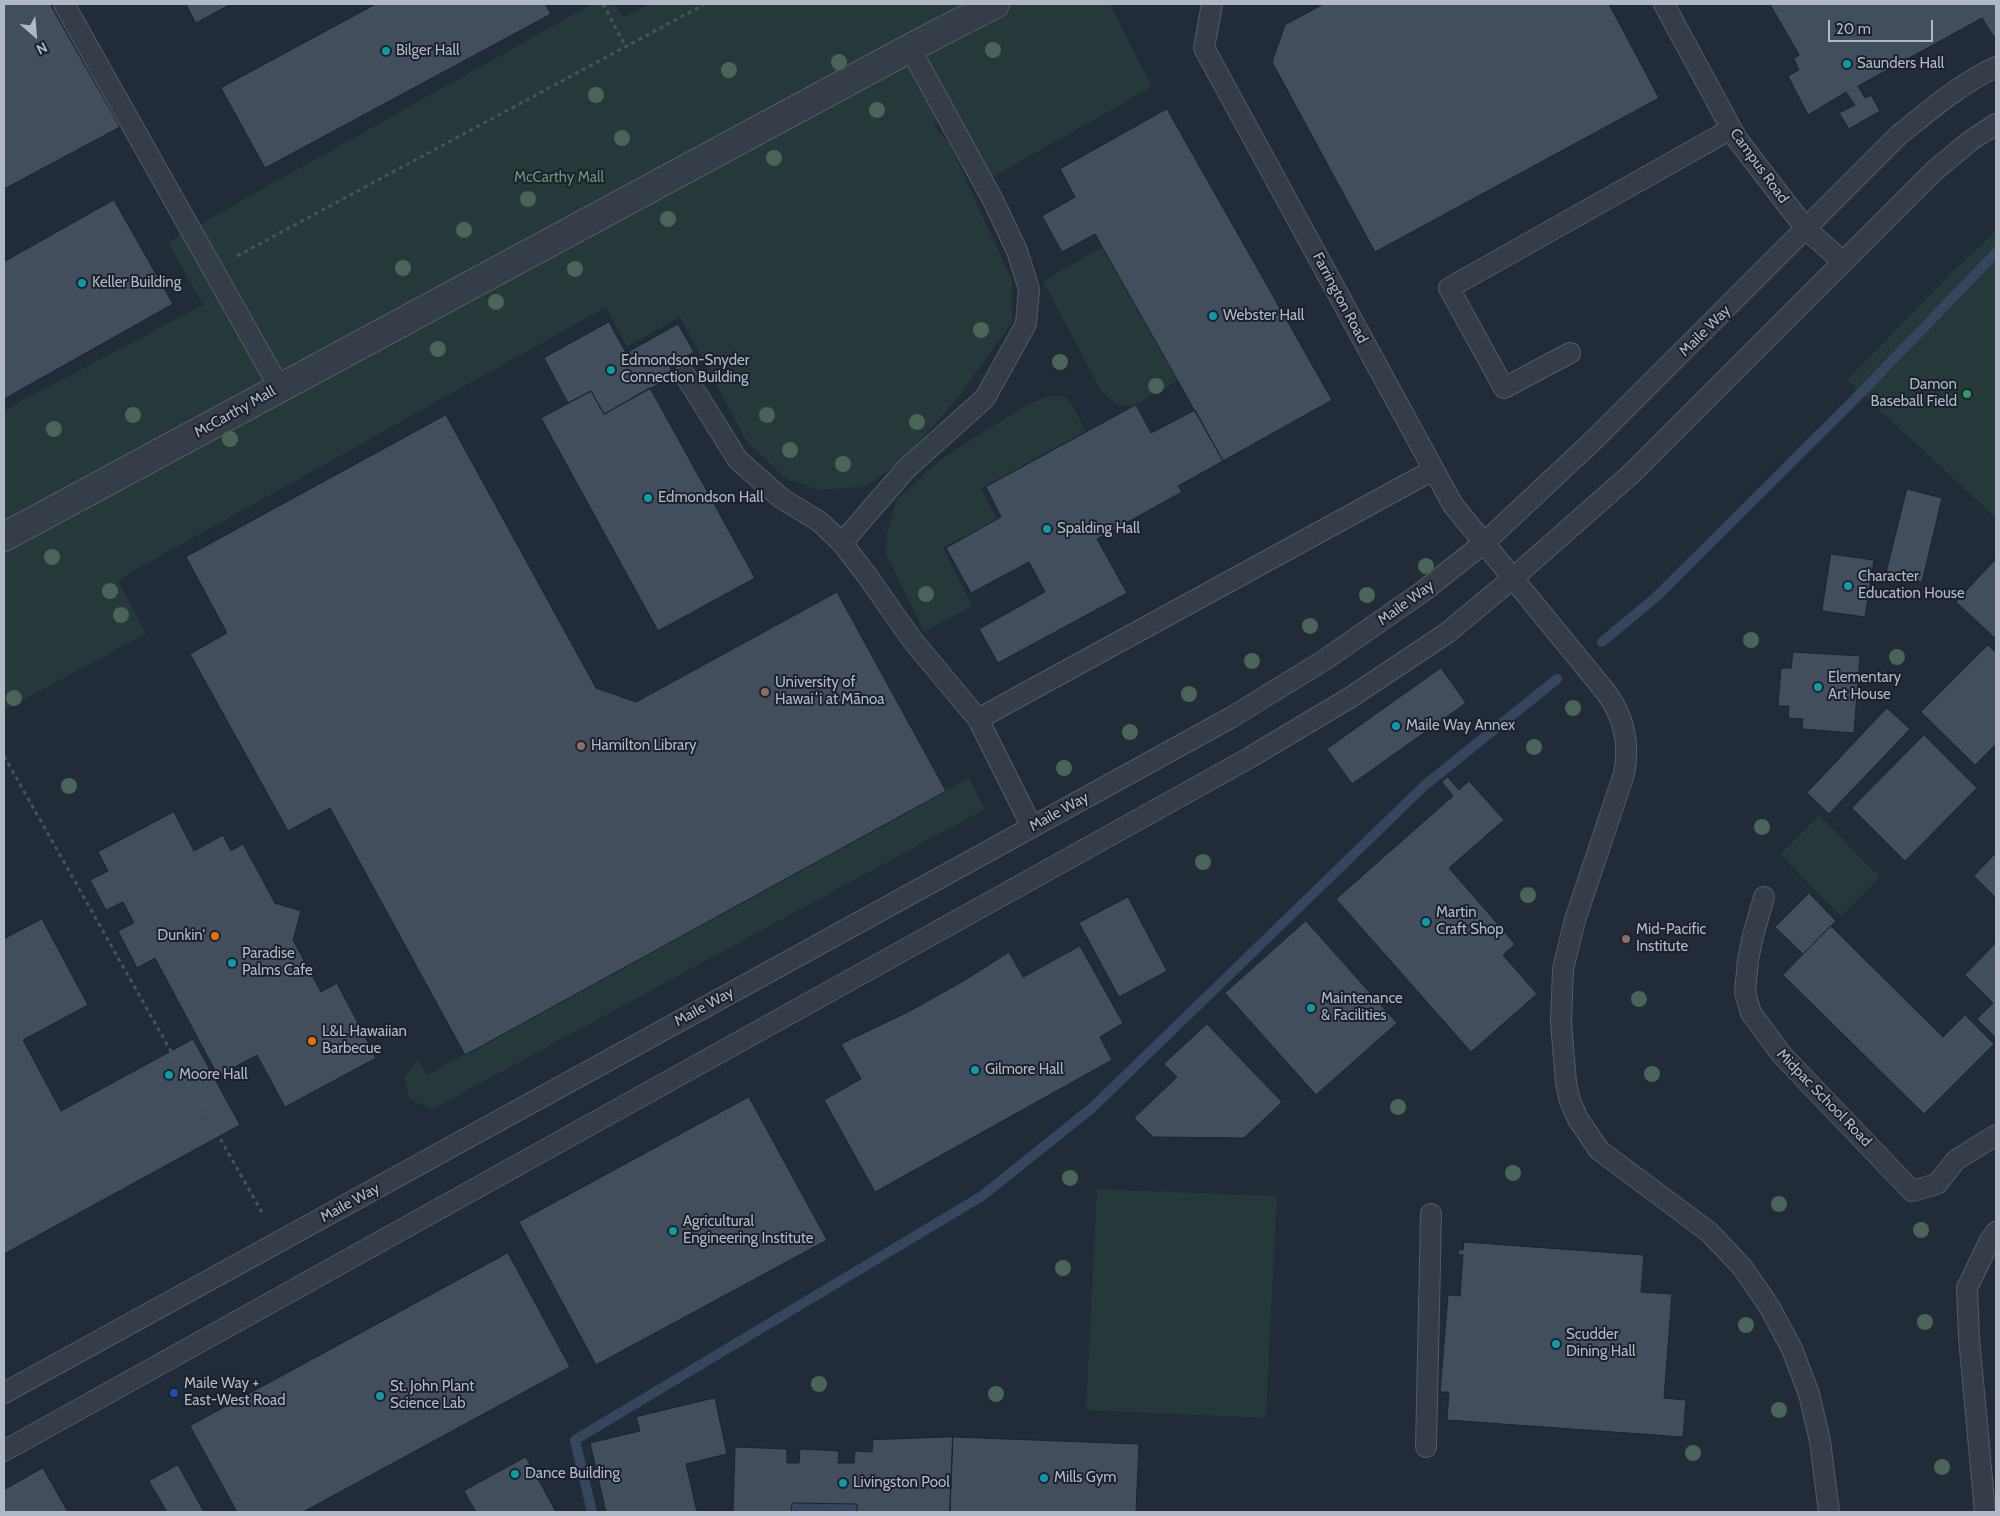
<!DOCTYPE html>
<meta charset="utf-8">
<style>
body{margin:0}
#map{position:relative;width:2000px;height:1516px;overflow:hidden;background:#222b38;font-family:Cabin,sans-serif}
canvas{display:block}
.frame{position:absolute;inset:0;border:5px solid #b0b8c5;pointer-events:none}
.north{position:absolute;left:10px;top:10px;width:50px;height:50px;-webkit-text-stroke:4px #1b222d;paint-order:stroke;rotate:153deg;font-size:14px;font-weight:700;line-height:20px;text-align:center;color:#b0b8c5}
.north::after{content:'';display:block;margin:auto;width:18px;height:22px;background:#b0b8c5;clip-path:polygon(50% 0,100% 100%,50% 72%,0 100%)}
.scale{position:absolute;left:1828px;top:20px;width:105px;height:22px;box-sizing:border-box;border:2px solid #b0b8c5;border-top:0;padding-left:6px;font-size:15px;line-height:18px;white-space:nowrap;color:#b0b8c5;-webkit-text-stroke:4px #1b222d;paint-order:stroke}
</style>
<div id="map">
<canvas width="2000" height="1516"></canvas>
<div class="frame"></div>
<div class="north">N</div>
<div class="scale">20 m</div>
</div>
<script>
const ctx = document.querySelector('canvas').getContext('2d');
ctx.lineJoin = 'round';
function fill(path, color) { ctx.fillStyle = color; ctx.fill(path, 'evenodd'); }
function strokePath(path, color, width, dash) { ctx.strokeStyle = color; ctx.lineWidth = width; ctx.lineCap = dash ? 'butt' : 'round'; ctx.setLineDash(dash || []); ctx.stroke(path); }
function write(font, color, halo, rows, align = 'center') {
  ctx.font = font + ' Cabin,sans-serif'; ctx.lineWidth = 4; ctx.setLineDash([]); ctx.textBaseline = 'middle'; ctx.strokeStyle = halo; ctx.fillStyle = color; for (const [text, x, y, turn = 0] of rows) {
    ctx.save(); ctx.translate(x, y); ctx.rotate((+turn || 0) * Math.PI / 180); ctx.textAlign = isNaN(turn) ? turn : align; if (halo) ctx.strokeText(text, 0, 0); ctx.fillText(text, 0, 0); ctx.restore();
  }
}
fill(new Path2D(`
 M 592,4 L 613,4 L 623,17 L 650,4 L 1110,4 L 1152,87 L 989,179 L 957,112 L 933,125 L 949,143 L 1012,280 L 1012,322 L 957,399 L 904,459 L 865,487 L 818,490 L 785,478 L 747,442 L 680,317 L 627,347 L 606,307 L 118,580 L 146,634 L 4,710 L 4,410 L 203,305 L 168,242 Z
 M 1996,231 L 1996,518 L 1847,380 L 1955,269 Z
 M 1103,247 L 1178,380 L 1132,407 L 1116,404 L 1101,391 L 1043,281 Z
 M 1048,396 L 1064,396 L 1073,407 L 1086,431 L 981,489 L 998,520 L 943,547 L 972,606 L 924,632 L 886,554 L 887,532 L 897,500 L 940,460 L 1021,408 Z
 M 969,778 L 985,809 L 433,1109 L 410,1100 L 404,1077 L 418,1060 L 427,1075 Z
 M 1819,815 L 1880,877 L 1841,916 L 1780,854 Z
 M 1097,1189 L 1277,1196 L 1266,1418 L 1086,1410 Z`), '#25383a');
fill(new Path2D(`
 M 792,1503 L 857,1504 L 857,1512 L 791,1512 Z`), '#36465f');
strokePath(new Path2D(`
 M 1602,642 L 1655,598 L 1852,402 L 1996,253
 M 592,1512 L 575,1440 L 982,1196 L 1093,1107 L 1424,786 L 1557,679`), '#36465f', 10);
const building = new Path2D(`
 M 4,4 L 50,4 L 120,127 L 4,189 Z
 M 186,4 L 231,4 L 196,23 Z
 M 376,4 L 545,4 L 551,14 L 265,168 L 221,88 Z
 M 1324,4 L 1609,4 L 1659,98 L 1375,252 L 1272,62 L 1285,25 Z
 M 1770,4 L 1996,4 L 1996,35 L 1994,37 L 1982,18 L 1858,86 L 1865,98 L 1871,95 L 1880,111 L 1849,129 L 1839,113 L 1855,105 L 1846,92 L 1808,115 L 1788,76 L 1799,70 L 1794,59 L 1799,55 Z
 M 1167,109 L 1332,400 L 1223,461 L 1095,234 L 1062,252 L 1042,216 L 1075,197 L 1060,169 Z
 M 114,200 L 173,304 L 4,399 L 4,262 Z
 M 609,322 L 626,353 L 678,324 L 694,352 L 669,366 L 675,375 L 604,414 L 591,391 L 568,403 L 544,358 Z
 M 650,388 L 755,578 L 658,631 L 541,418 L 591,391 L 604,414 Z
 M 1136,405 L 1151,433 L 1195,410 L 1223,461 L 1178,486 L 1182,492 L 1097,539 L 1127,593 L 998,663 L 979,629 L 1045,592 L 1029,562 L 971,593 L 946,548 L 1001,517 L 986,487 Z
 M 446,415 L 596,688 L 636,702 L 837,592 L 946,791 L 465,1055 L 330,808 L 288,831 L 190,654 L 227,633 L 186,557 Z
 M 1907,489 L 1942,498 L 1922,582 L 1886,574 Z
 M 1831,554 L 1874,560 L 1865,617 L 1822,611 Z
 M 1996,559 L 1996,639 L 1956,602 Z
 M 1988,645 L 1996,653 L 1996,744 L 1975,765 L 1921,712 Z
 M 1793,652 L 1860,656 L 1854,733 L 1802,729 L 1803,719 L 1788,718 L 1789,706 L 1778,706 L 1781,668 L 1791,668 Z
 M 1441,668 L 1466,703 L 1352,784 L 1327,749 Z
 M 1887,708 L 1910,729 L 1829,814 L 1807,793 Z
 M 1924,735 L 1977,788 L 1905,861 L 1852,808 Z
 M 1448,777 L 1459,790 L 1469,781 L 1504,820 L 1449,868 L 1515,944 L 1503,955 L 1537,994 L 1471,1052 L 1336,899 L 1453,796 L 1442,782 Z
 M 174,812 L 194,851 L 223,835 L 231,851 L 243,844 L 275,903 L 301,911 L 293,940 L 321,992 L 337,983 L 376,1058 L 285,1107 L 257,1055 L 218,1076 L 155,958 L 137,968 L 118,931 L 134,923 L 123,902 L 106,910 L 90,880 L 108,871 L 98,852 Z
 M 1996,853 L 1996,898 L 1974,876 Z
 M 1809,893 L 1836,921 L 1803,954 L 1775,927 Z
 M 1128,897 L 1167,971 L 1119,997 L 1079,923 Z
 M 42,919 L 88,1005 L 23,1040 L 61,1111 L 193,1039 L 240,1125 L 4,1254 L 4,939 Z
 M 1306,921 L 1397,1023 L 1316,1095 L 1225,993 Z
 M 1831,926 L 1943,1037 L 1965,1015 L 1994,1044 L 1924,1114 L 1783,975 Z
 M 1996,943 L 1996,1038 L 1977,1019 L 1993,1003 L 1965,975 Z
 M 1080,946 L 1123,1023 L 1100,1037 L 1112,1060 L 875,1192 L 824,1100 L 861,1079 L 841,1044 L 910,1011 L 965,980 L 1009,952 L 1023,977 Z
 M 1207,1024 L 1282,1102 L 1244,1138 L 1153,1137 L 1134,1118 L 1177,1077 L 1164,1064 Z
 M 749,1097 L 827,1240 L 596,1365 L 519,1222 Z
 M 1464,1242 L 1644,1255 L 1641,1292 L 1672,1294 L 1664,1398 L 1686,1400 L 1683,1437 L 1447,1420 L 1449,1392 L 1440,1392 L 1448,1295 L 1460,1296 L 1463,1255 L 1458,1255 L 1459,1249 L 1463,1250 Z
 M 508,1253 L 570,1367 L 303,1512 L 237,1512 L 190,1426 Z
 M 715,1398 L 727,1454 L 686,1464 L 697,1512 L 606,1512 L 590,1443 L 640,1431 L 636,1417 Z
 M 953,1437 L 950,1512 L 857,1512 L 857,1504 L 792,1503 L 791,1512 L 733,1512 L 735,1447 L 787,1449 L 787,1463 L 799,1463 L 800,1449 L 839,1451 L 838,1463 L 854,1463 L 855,1451 L 872,1452 L 873,1440 Z
 M 953,1437 L 1139,1444 L 1136,1512 L 950,1512 Z
 M 526,1457 L 556,1512 L 476,1512 L 464,1491 Z
 M 178,1465 L 204,1512 L 167,1512 L 149,1481 Z
 M 43,1468 L 68,1512 L 4,1512 L 4,1490 Z`);
fill(building, '#434e5d');
strokePath(building, '#1d242f', 1);
const lane = new Path2D(`
 M 64,4 L 279,387
 M 1212,4 L 1204,48 L 1453,505 L 1605,691 C 1624,716 1630,743 1624,774 L 1575,920 L 1563,969 L 1561,1022 L 1566,1083 L 1570,1101 L 1578,1119 L 1599,1150 L 1709,1232 L 1742,1267 L 1769,1306 L 1792,1349 L 1809,1394 L 1820,1441 L 1829,1512
 M 1664,4 L 1737,139 L 1806,229 L 1843,262
 M 1570,353 L 1504,388 L 1449,288 L 1731,129
 M 685,375 L 738,460 L 781,498 L 820,522 L 842,543 L 866,574 L 913,641 L 978,719 L 1032,827
 M 842,543 L 906,469 L 985,398 L 1026,324 L 1029,289 L 1017,251 L 994,202 L 910,48
 M 978,719 L 1433,470
 M 1764,897 L 1753,936 L 1748,960 L 1745,992 L 1751,1013 L 1782,1055 L 1912,1191 L 1937,1184 L 1956,1160 L 1996,1135
 M 4,1393 L 1232,717 L 1326,659 L 1422,592 L 1484,543 L 1596,438 L 1899,135 C 1930,110 1960,84 1996,67
 M 1426,1447 L 1431,1214
 M 4,1451 L 1249,758 L 1351,697 L 1447,633 L 1513,578 L 1631,474 L 1933,172 L 1970,141 L 1996,124
 M 1985,1512 L 1969,1338 L 1967,1288 L 1990,1240 L 1996,1232`);
const street = new Path2D(`
 M 4,537 L 910,48 L 995,4`);
strokePath(lane, '#535b66', 22);
strokePath(street, '#535b66', 30);
strokePath(new Path2D(`
 M 603,4 L 626,47
 M 237,256 L 705,4
 M 4,756 L 264,1216`), '#435558', 3, [4, 4]);
strokePath(lane, '#353d48', 20);
strokePath(street, '#353d48', 28);
ctx.fillStyle = '#486558';
for (const [x, y] of [
 [993,50],
 [839,62],
 [729,70],
 [596,95],
 [877,110],
 [622,138],
 [774,158],
 [528,199],
 [668,219],
 [464,230],
 [403,268],
 [575,269],
 [496,302],
 [981,330],
 [438,349],
 [1060,362],
 [1156,386],
 [133,415],
 [767,415],
 [917,422],
 [54,429],
 [230,439],
 [790,450],
 [843,464],
 [52,557],
 [1426,566],
 [110,591],
 [926,594],
 [1367,595],
 [121,615],
 [1310,626],
 [1751,640],
 [1897,657],
 [1252,661],
 [1189,694],
 [14,698],
 [1573,708],
 [1130,732],
 [1534,747],
 [1064,768],
 [69,786],
 [1762,827],
 [1203,862],
 [1528,895],
 [1639,999],
 [1652,1074],
 [1398,1107],
 [1513,1173],
 [1070,1178],
 [1779,1204],
 [1921,1230],
 [1063,1268],
 [1925,1322],
 [1746,1325],
 [819,1384],
 [996,1394],
 [1779,1410],
 [1693,1453],
 [1942,1467]
]) { ctx.beginPath(); ctx.arc(x, y, 8, 0, 2 * Math.PI); ctx.fill(); }
for (const [x, y, r, color] of [
 [386,51,5,"#0f9aa8"],
 [1847,64,5,"#0f9aa8"],
 [82,283,5,"#0f9aa8"],
 [1213,316,5,"#0f9aa8"],
 [611,370,5,"#0f9aa8"],
 [1967,394,5,"#2e9e5b"],
 [648,498,5,"#0f9aa8"],
 [1047,529,5,"#0f9aa8"],
 [1848,586,5,"#0f9aa8"],
 [1818,687,5,"#0f9aa8"],
 [765,692,5,"#8d6e63"],
 [1396,726,5,"#0f9aa8"],
 [581,746,5,"#8d6e63"],
 [1426,922,5,"#0f9aa8"],
 [215,936,5,"#e8710a"],
 [1626,939,5,"#8d6e63"],
 [232,963,5,"#0f9aa8"],
 [1311,1008,5,"#0f9aa8"],
 [312,1041,5,"#e8710a"],
 [975,1070,5,"#0f9aa8"],
 [169,1075,5,"#0f9aa8"],
 [673,1231,5,"#0f9aa8"],
 [1556,1344,5,"#0f9aa8"],
 [174,1393,5,"#1a4fb4"],
 [380,1396,5,"#0f9aa8"],
 [515,1474,5,"#0f9aa8"],
 [1044,1478,5,"#0f9aa8"],
 [843,1483,5,"#0f9aa8"]
]) { const dot = new Path2D(); dot.arc(x, y, r, 0, 2 * Math.PI); ctx.fillStyle = color; ctx.fill(dot); strokePath(dot, '#1b222d', 2); }
write('15px', '#b0b8c5', '#1b222d', [
 ["Bilger Hall",396,51],
 ["Saunders Hall",1857,64],
 ["Keller Building",92,283],
 ["Webster Hall",1223,316],
 ["Edmondson-Snyder",621,361],
 ["Connection Building",621,378],
 ["Damon",1957,385,"right"],
 ["Baseball Field",1957,402,"right"],
 ["Edmondson Hall",658,498],
 ["Spalding Hall",1057,529],
 ["Character",1858,577],
 ["Education House",1858,594],
 ["Elementary",1828,678],
 ["Art House",1828,695],
 ["University of",775,683],
 ["Hawaiʻi at Mānoa",775,700],
 ["Maile Way Annex",1406,726],
 ["Hamilton Library",591,746],
 ["Martin",1436,913],
 ["Craft Shop",1436,930],
 ["Mid-Pacific",1636,930],
 ["Institute",1636,947],
 ["Dunkin'",205,936,"right"],
 ["Paradise",242,954],
 ["Palms Cafe",242,971],
 ["Maintenance",1321,999],
 ["& Facilities",1321,1016],
 ["L&L Hawaiian",322,1032],
 ["Barbecue",322,1049],
 ["Gilmore Hall",985,1070],
 ["Moore Hall",179,1075],
 ["Agricultural",683,1222],
 ["Engineering Institute",683,1239],
 ["Scudder",1566,1335],
 ["Dining Hall",1566,1352],
 ["Maile Way +",184,1384],
 ["East-West Road",184,1401],
 ["St. John Plant",390,1387],
 ["Science Lab",390,1404],
 ["Dance Building",525,1474],
 ["Mills Gym",1054,1478],
 ["Livingston Pool",853,1483]
], 'left');
write('15px', '#b0b8c5', '#1b222d', [
 ["Campus Road",1759,166,54],
 ["Farrington Road",1340,298,62],
 ["Maile Way",1705,331,-45],
 ["McCarthy Mall",235,412,-29],
 ["Maile Way",1406,603,-36],
 ["Maile Way",1059,812,-29],
 ["Maile Way",704,1007,-29],
 ["Midpac School Road",1824,1098,46],
 ["Maile Way",350,1203,-29]
]);
write('15px', '#689473', '#1b222d', [
 ["McCarthy Mall",559,178]
]);
</script>
